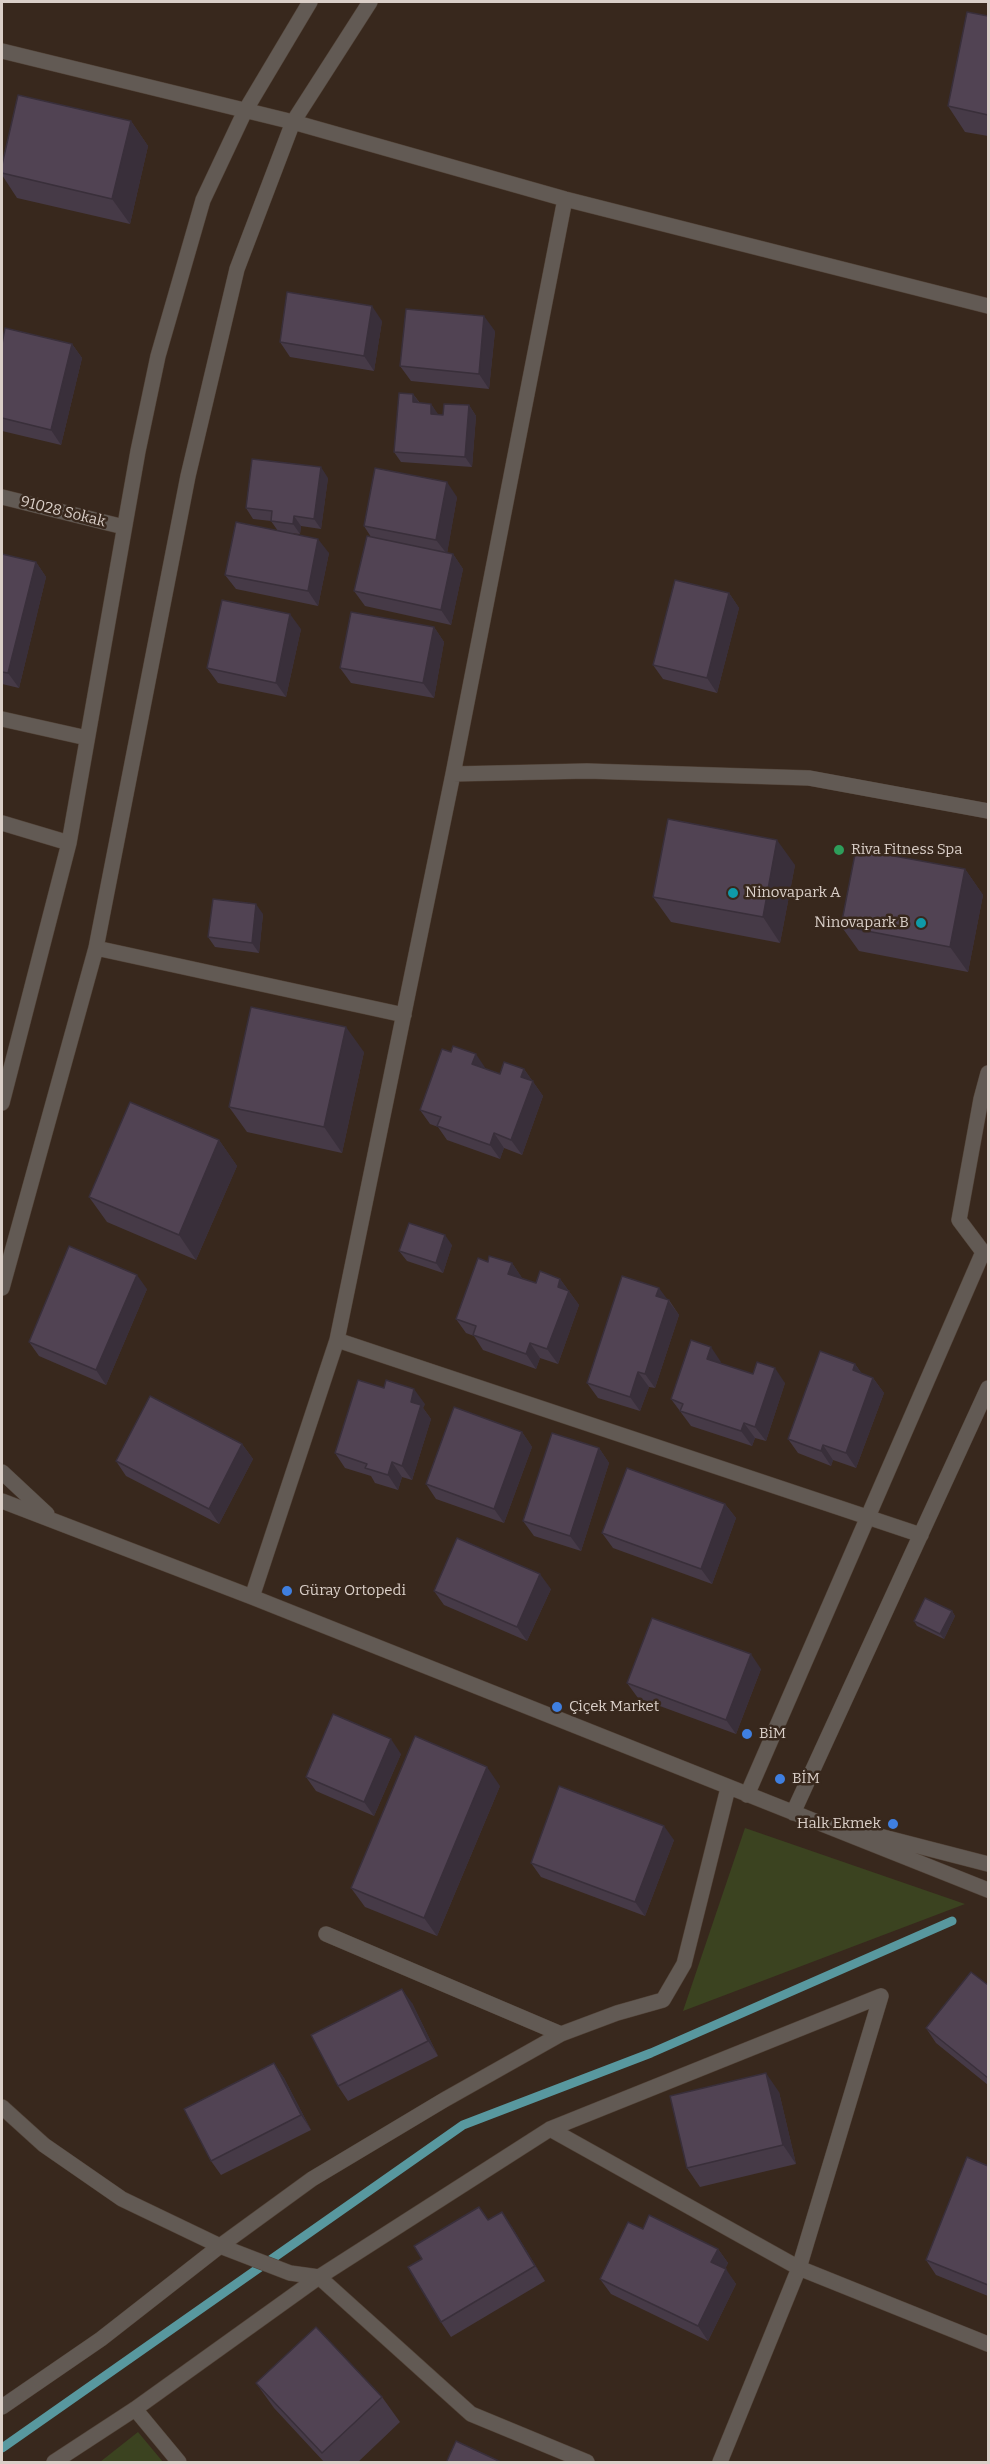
<!DOCTYPE html>
<meta charset="utf-8">
<style>
body{margin:0}
#map{position:relative;width:990px;height:2464px;overflow:hidden;background:#38281d;font-family:Bitter,serif}
canvas{display:block}
.frame{position:absolute;inset:0;border:3px solid #dacfc8;pointer-events:none}
</style>
<div id="map">
<canvas width="990" height="2464"></canvas>
<div class="frame"></div>
</div>
<script>
const ctx = document.querySelector('canvas').getContext('2d');
ctx.lineJoin = 'round';
function fill(path, color) { ctx.fillStyle = color; ctx.fill(path, 'evenodd'); }
function strokePath(path, color, width, dash) { ctx.strokeStyle = color; ctx.lineWidth = width; ctx.lineCap = dash ? 'butt' : 'round'; ctx.setLineDash(dash || []); ctx.stroke(path); }
function write(font, color, halo, rows, align = 'center') {
  ctx.font = font + ' Bitter,serif'; ctx.lineWidth = 5; ctx.setLineDash([]); ctx.textBaseline = 'middle'; ctx.strokeStyle = halo; ctx.fillStyle = color; for (const [text, x, y, turn = 0] of rows) {
    ctx.save(); ctx.translate(x, y); ctx.rotate((+turn || 0) * Math.PI / 180); ctx.textAlign = isNaN(turn) ? turn : align; if (halo) ctx.strokeText(text, 0, 0); ctx.fillText(text, 0, 0); ctx.restore();
  }
}
fill(new Path2D(`
 M 745,1828 L 965,1904 L 683,2011 Z
 M 138,2432 L 163,2462 L 100,2462 Z`), '#3b4320');
strokePath(new Path2D(`
 M 2,2448 L 463,2125 L 651,2053 L 952,1921`), '#58989f', 9);
const minor = new Path2D(`
 M 2,51 L 293,122 L 565,199 L 988,306
 M 2,497 L 124,527
 M 2,719 L 87,738
 M 453,774 L 587,771 L 809,778 L 988,811
 M 2,823 L 69,843
 M 96,948 L 404,1015
 M 988,1073 L 981,1099 L 959,1220 L 983,1252 L 988,1255
 M 2,1103 L 69,843 L 138,451 L 158,356 L 203,200 L 245,111 L 310,2
 M 2,1288 L 96,948 L 188,476 L 237,269 L 293,122 L 370,2
 M 337,1340 L 921,1535
 M 2,1472 L 47,1514
 M 2,1501 L 252,1597 L 988,1890
 M 252,1597 L 337,1340 L 453,774 L 565,199
 M 747,1795 L 983,1252
 M 793,1813 L 988,1388
 M 860,1831 L 988,1864
 M 326,1934 L 561,2034
 M 2,2107 L 44,2145 L 122,2199 L 220,2246 L 290,2273 L 319,2277 L 471,2414 L 587,2462
 M 550,2129 L 799,2268 L 881,1996
 M 2,2407 L 101,2339 L 220,2246 L 312,2179 L 444,2100 L 561,2034 L 617,2013 L 663,2000 L 684,1964 L 728,1788
 M 135,2409 L 179,2462
 M 54,2462 L 135,2409 L 319,2277 L 550,2129 L 881,1996
 M 720,2462 L 799,2268 L 988,2344`);
strokePath(minor, '#524338', 16);
strokePath(minor, '#625a54', 15);
fill(new Path2D(`
 M 988,16 L 988,136 L 965,132 L 948,106 Z
 M 131,121 L 148,146 L 130,224 L 17,198 L 2,175 L 2,173 Z
 M 382,321 L 374,371 L 290,357 L 280,342 Z
 M 495,331 L 489,389 L 411,381 L 400,366 Z
 M 2,344 L 72,344 L 82,358 L 61,445 L 2,431 Z
 M 413,394 L 420,403 L 431,404 L 438,415 L 443,415 L 469,405 L 476,416 L 472,467 L 401,462 L 394,452 Z
 M 328,478 L 321,529 L 301,526 L 300,534 L 288,533 L 329,553 L 318,606 L 236,589 L 225,575 L 278,531 L 271,521 L 253,519 L 246,508 Z
 M 457,497 L 447,553 L 453,554 L 463,569 L 451,625 L 365,606 L 354,591 L 371,537 L 364,526 Z
 M 2,554 L 36,562 L 46,577 L 19,688 L 2,684 Z
 M 729,593 L 739,608 L 717,693 L 663,679 L 653,665 Z
 M 434,627 L 444,642 L 434,698 L 351,683 L 340,668 Z
 M 301,629 L 286,697 L 218,683 L 207,668 Z
 M 795,865 L 780,943 L 671,922 L 653,897 Z
 M 965,869 L 983,895 L 968,972 L 859,951 L 841,926 Z
 M 263,914 L 259,953 L 215,947 L 208,937 Z
 M 364,1052 L 342,1153 L 247,1132 L 229,1107 Z
 M 486,1069 L 500,1074 L 524,1069 L 543,1096 L 522,1155 L 504,1148 L 500,1159 L 447,1140 L 438,1127 L 430,1124 L 420,1110 Z
 M 219,1140 L 237,1166 L 196,1260 L 107,1222 L 89,1197 Z
 M 452,1245 L 443,1273 L 407,1261 L 399,1251 Z
 M 488,1262 L 512,1263 L 522,1278 L 536,1283 L 560,1279 L 579,1305 L 558,1364 L 540,1358 L 536,1369 L 483,1350 L 474,1336 L 466,1333 L 456,1319 Z
 M 147,1289 L 106,1385 L 39,1356 L 29,1342 Z
 M 667,1300 L 669,1300 L 679,1315 L 655,1388 L 649,1387 L 640,1411 L 598,1398 L 587,1383 Z
 M 721,1362 L 720,1363 L 753,1374 L 785,1383 L 766,1441 L 755,1438 L 752,1446 L 691,1426 L 671,1399 Z
 M 855,1364 L 862,1374 L 873,1378 L 884,1393 L 856,1468 L 833,1460 L 831,1466 L 798,1453 L 788,1439 Z
 M 425,1404 L 423,1408 L 431,1419 L 412,1480 L 402,1477 L 398,1490 L 375,1483 L 371,1476 L 345,1468 L 335,1453 Z
 M 522,1432 L 532,1447 L 504,1523 L 436,1499 L 426,1484 Z
 M 242,1444 L 253,1459 L 219,1524 L 126,1476 L 116,1461 Z
 M 599,1448 L 609,1463 L 581,1551 L 534,1536 L 523,1521 Z
 M 725,1504 L 736,1518 L 712,1584 L 613,1548 L 602,1533 Z
 M 551,1589 L 527,1641 L 444,1605 L 434,1591 Z
 M 952,1611 L 955,1616 L 944,1639 L 917,1626 L 914,1621 Z
 M 761,1669 L 736,1734 L 638,1698 L 627,1683 Z
 M 401,1754 L 374,1816 L 316,1791 L 306,1777 Z
 M 500,1786 L 437,1936 L 365,1907 L 351,1888 Z
 M 674,1840 L 645,1916 L 541,1877 L 531,1863 Z
 M 988,1985 L 988,2085 L 936,2043 L 926,2028 Z
 M 412,2003 L 438,2056 L 348,2101 L 338,2086 Z
 M 274,2063 L 284,2078 L 311,2130 L 221,2175 L 211,2161 Z
 M 779,2092 L 796,2164 L 700,2187 L 687,2168 Z
 M 988,2166 L 988,2296 L 936,2275 L 926,2260 Z
 M 488,2220 L 512,2227 L 545,2281 L 451,2337 L 441,2322 Z
 M 643,2229 L 718,2249 L 728,2263 L 725,2269 L 736,2284 L 708,2341 L 611,2294 L 600,2279 Z
 M 256,2383 L 382,2397 L 400,2422 L 357,2463 L 325,2463 L 274,2408 Z`), '#463a47');
fill(new Path2D(`
 M 131,121 L 148,146 L 130,224 L 112,199 Z
 M 372,306 L 382,321 L 374,371 L 364,356 Z
 M 484,316 L 495,331 L 489,389 L 479,374 Z
 M 72,344 L 82,358 L 61,445 L 51,430 Z
 M 413,394 L 420,404 L 413,402 Z
 M 431,404 L 438,414 L 438,424 L 431,414 Z
 M 469,405 L 476,416 L 472,467 L 465,457 Z
 M 321,467 L 328,478 L 321,529 L 314,519 Z
 M 447,482 L 457,497 L 447,554 L 436,540 Z
 M 294,516 L 301,526 L 300,534 L 293,524 Z
 M 318,539 L 329,553 L 318,606 L 308,591 Z
 M 453,554 L 463,569 L 451,625 L 441,610 Z
 M 36,562 L 46,577 L 19,688 L 8,673 Z
 M 729,593 L 739,608 L 717,693 L 707,678 Z
 M 290,614 L 301,629 L 286,697 L 276,683 Z
 M 434,627 L 444,642 L 434,698 L 423,683 Z
 M 777,840 L 795,865 L 780,943 L 763,917 Z
 M 965,869 L 983,895 L 968,972 L 950,947 Z
 M 256,904 L 263,914 L 259,953 L 252,943 Z
 M 346,1027 L 364,1052 L 342,1153 L 324,1127 Z
 M 476,1054 L 486,1069 L 472,1064 Z
 M 524,1069 L 543,1096 L 522,1155 L 511,1140 L 521,1077 Z
 M 494,1133 L 504,1148 L 500,1159 L 490,1145 Z
 M 219,1140 L 237,1166 L 196,1260 L 179,1235 Z
 M 445,1235 L 452,1245 L 443,1273 L 436,1263 Z
 M 512,1263 L 522,1278 L 508,1274 Z
 M 137,1275 L 147,1289 L 106,1385 L 96,1370 Z
 M 560,1279 L 579,1305 L 558,1364 L 547,1349 L 558,1287 Z
 M 659,1288 L 679,1315 L 655,1388 L 645,1374 L 656,1296 Z
 M 530,1343 L 540,1358 L 536,1369 L 526,1354 Z
 M 711,1347 L 721,1362 L 717,1373 L 707,1359 Z
 M 855,1364 L 865,1378 L 853,1370 Z
 M 775,1368 L 785,1383 L 766,1441 L 755,1427 Z
 M 638,1372 L 649,1387 L 640,1411 L 630,1397 Z
 M 873,1378 L 884,1393 L 856,1468 L 846,1453 Z
 M 414,1389 L 425,1404 L 423,1408 L 431,1419 L 412,1480 L 402,1466 L 411,1402 Z
 M 744,1423 L 755,1438 L 752,1446 L 741,1431 Z
 M 522,1432 L 532,1447 L 504,1523 L 494,1509 Z
 M 242,1444 L 253,1459 L 219,1524 L 209,1509 Z
 M 823,1445 L 833,1460 L 831,1466 L 821,1451 Z
 M 599,1448 L 609,1463 L 581,1551 L 570,1536 Z
 M 392,1462 L 402,1477 L 398,1490 L 388,1475 Z
 M 725,1504 L 736,1518 L 712,1584 L 701,1569 Z
 M 540,1574 L 551,1589 L 527,1641 L 517,1627 Z
 M 952,1611 L 955,1616 L 944,1639 L 940,1634 Z
 M 751,1654 L 761,1669 L 736,1734 L 726,1720 Z
 M 391,1739 L 401,1754 L 374,1816 L 364,1802 Z
 M 487,1767 L 500,1786 L 437,1936 L 424,1918 Z
 M 664,1826 L 674,1840 L 645,1916 L 635,1902 Z
 M 402,1989 L 412,2003 L 438,2056 L 428,2041 Z
 M 274,2063 L 284,2078 L 311,2130 L 301,2115 Z
 M 766,2073 L 779,2092 L 796,2164 L 783,2145 Z
 M 502,2212 L 512,2227 L 545,2281 L 535,2266 Z
 M 718,2249 L 728,2263 L 721,2277 L 711,2262 Z
 M 726,2269 L 736,2284 L 708,2341 L 698,2326 Z`), '#392f3a');
const building = new Path2D(`
 M 967,12 L 988,16 L 988,115 L 948,106 Z
 M 18,95 L 131,121 L 112,199 L 2,173 L 2,165 Z
 M 287,292 L 372,306 L 364,356 L 280,342 Z
 M 406,309 L 484,316 L 479,374 L 400,366 Z
 M 5,328 L 72,344 L 51,430 L 2,418 L 2,344 Z
 M 399,393 L 413,394 L 413,402 L 431,404 L 431,414 L 443,415 L 444,404 L 469,405 L 465,457 L 394,452 Z
 M 252,459 L 321,467 L 314,519 L 294,516 L 293,524 L 271,521 L 272,511 L 246,508 Z
 M 375,468 L 447,482 L 436,540 L 364,526 Z
 M 236,522 L 318,539 L 308,591 L 225,575 Z
 M 367,536 L 453,554 L 441,610 L 354,591 Z
 M 2,554 L 36,562 L 8,673 L 2,672 Z
 M 675,580 L 729,593 L 707,678 L 653,665 Z
 M 222,600 L 290,614 L 276,683 L 207,668 Z
 M 351,612 L 434,627 L 423,683 L 340,668 Z
 M 668,819 L 777,840 L 763,917 L 653,897 Z
 M 856,849 L 965,869 L 950,947 L 841,926 Z
 M 213,899 L 256,904 L 252,943 L 208,937 Z
 M 251,1007 L 346,1027 L 324,1127 L 229,1107 Z
 M 453,1046 L 476,1054 L 472,1064 L 500,1074 L 504,1062 L 524,1069 L 521,1077 L 533,1081 L 511,1140 L 494,1133 L 490,1145 L 437,1126 L 441,1117 L 420,1110 L 442,1049 L 451,1052 Z
 M 130,1102 L 219,1140 L 179,1235 L 89,1197 Z
 M 409,1223 L 445,1235 L 436,1263 L 399,1251 Z
 M 69,1246 L 137,1275 L 96,1370 L 29,1342 Z
 M 489,1256 L 512,1263 L 508,1274 L 536,1283 L 540,1271 L 560,1279 L 558,1287 L 569,1291 L 547,1349 L 530,1343 L 526,1354 L 473,1335 L 476,1326 L 456,1319 L 478,1258 L 488,1262 Z
 M 622,1276 L 659,1288 L 656,1296 L 669,1300 L 645,1374 L 638,1372 L 630,1397 L 587,1383 Z
 M 691,1340 L 711,1347 L 707,1359 L 753,1374 L 757,1362 L 775,1368 L 755,1427 L 744,1423 L 741,1431 L 680,1411 L 683,1404 L 671,1399 Z
 M 820,1351 L 855,1364 L 853,1370 L 873,1378 L 846,1453 L 823,1445 L 821,1451 L 788,1439 Z
 M 358,1380 L 384,1388 L 386,1380 L 414,1389 L 411,1402 L 421,1405 L 402,1466 L 392,1462 L 388,1475 L 365,1468 L 367,1464 L 335,1453 Z
 M 150,1396 L 242,1444 L 209,1509 L 116,1461 Z
 M 454,1407 L 522,1432 L 494,1509 L 426,1484 Z
 M 552,1433 L 599,1448 L 570,1536 L 523,1521 Z
 M 627,1468 L 725,1504 L 701,1569 L 602,1533 Z
 M 457,1538 L 540,1574 L 517,1627 L 434,1591 Z
 M 925,1598 L 952,1611 L 940,1634 L 914,1621 Z
 M 652,1618 L 751,1654 L 726,1720 L 627,1683 Z
 M 333,1714 L 391,1739 L 364,1802 L 306,1777 Z
 M 415,1736 L 487,1767 L 424,1918 L 351,1888 Z
 M 559,1786 L 664,1826 L 635,1902 L 531,1863 Z
 M 971,1972 L 988,1985 L 988,2078 L 926,2028 Z
 M 402,1989 L 428,2041 L 338,2086 L 311,2035 Z
 M 274,2063 L 301,2115 L 211,2161 L 184,2109 Z
 M 766,2073 L 783,2145 L 687,2168 L 670,2096 Z
 M 967,2157 L 988,2166 L 988,2285 L 926,2260 Z
 M 479,2207 L 488,2220 L 502,2212 L 535,2266 L 441,2322 L 408,2267 L 422,2259 L 414,2246 Z
 M 649,2215 L 718,2249 L 711,2262 L 726,2269 L 698,2326 L 600,2279 L 628,2222 L 643,2229 Z
 M 316,2327 L 382,2397 L 322,2453 L 256,2383 Z
 M 456,2441 L 503,2463 L 446,2463 Z`);
fill(building, '#514353');
strokePath(building, '#392f3a', 1.5);
for (const [x, y, r, color] of [
 [839,850,6,"#2e9e5b"],
 [733,893,6,"#0f9aa8"],
 [921,923,6,"#0f9aa8"],
 [287,1591,6,"#3f7fe0"],
 [557,1707,6,"#3f7fe0"],
 [747,1734,6,"#3f7fe0"],
 [780,1779,6,"#3f7fe0"],
 [893,1824,6,"#3f7fe0"]
]) { const dot = new Path2D(); dot.arc(x, y, r, 0, 2 * Math.PI); ctx.fillStyle = color; ctx.fill(dot); strokePath(dot, '#38281d', 2); }
write('15px', '#dacfc8', '#38281d', [
 ["91028 Sokak",63,512,14]
]);
write('15px', '#dacfc8', '#38281d', [
 ["Riva Fitness Spa",851,850],
 ["Ninovapark A",745,893],
 ["Ninovapark B",909,923,"right"],
 ["Güray Ortopedi",299,1591],
 ["Çiçek Market",569,1707],
 ["BiM",759,1734],
 ["BİM",792,1779],
 ["Halk Ekmek",881,1824,"right"]
], 'left');
</script>
